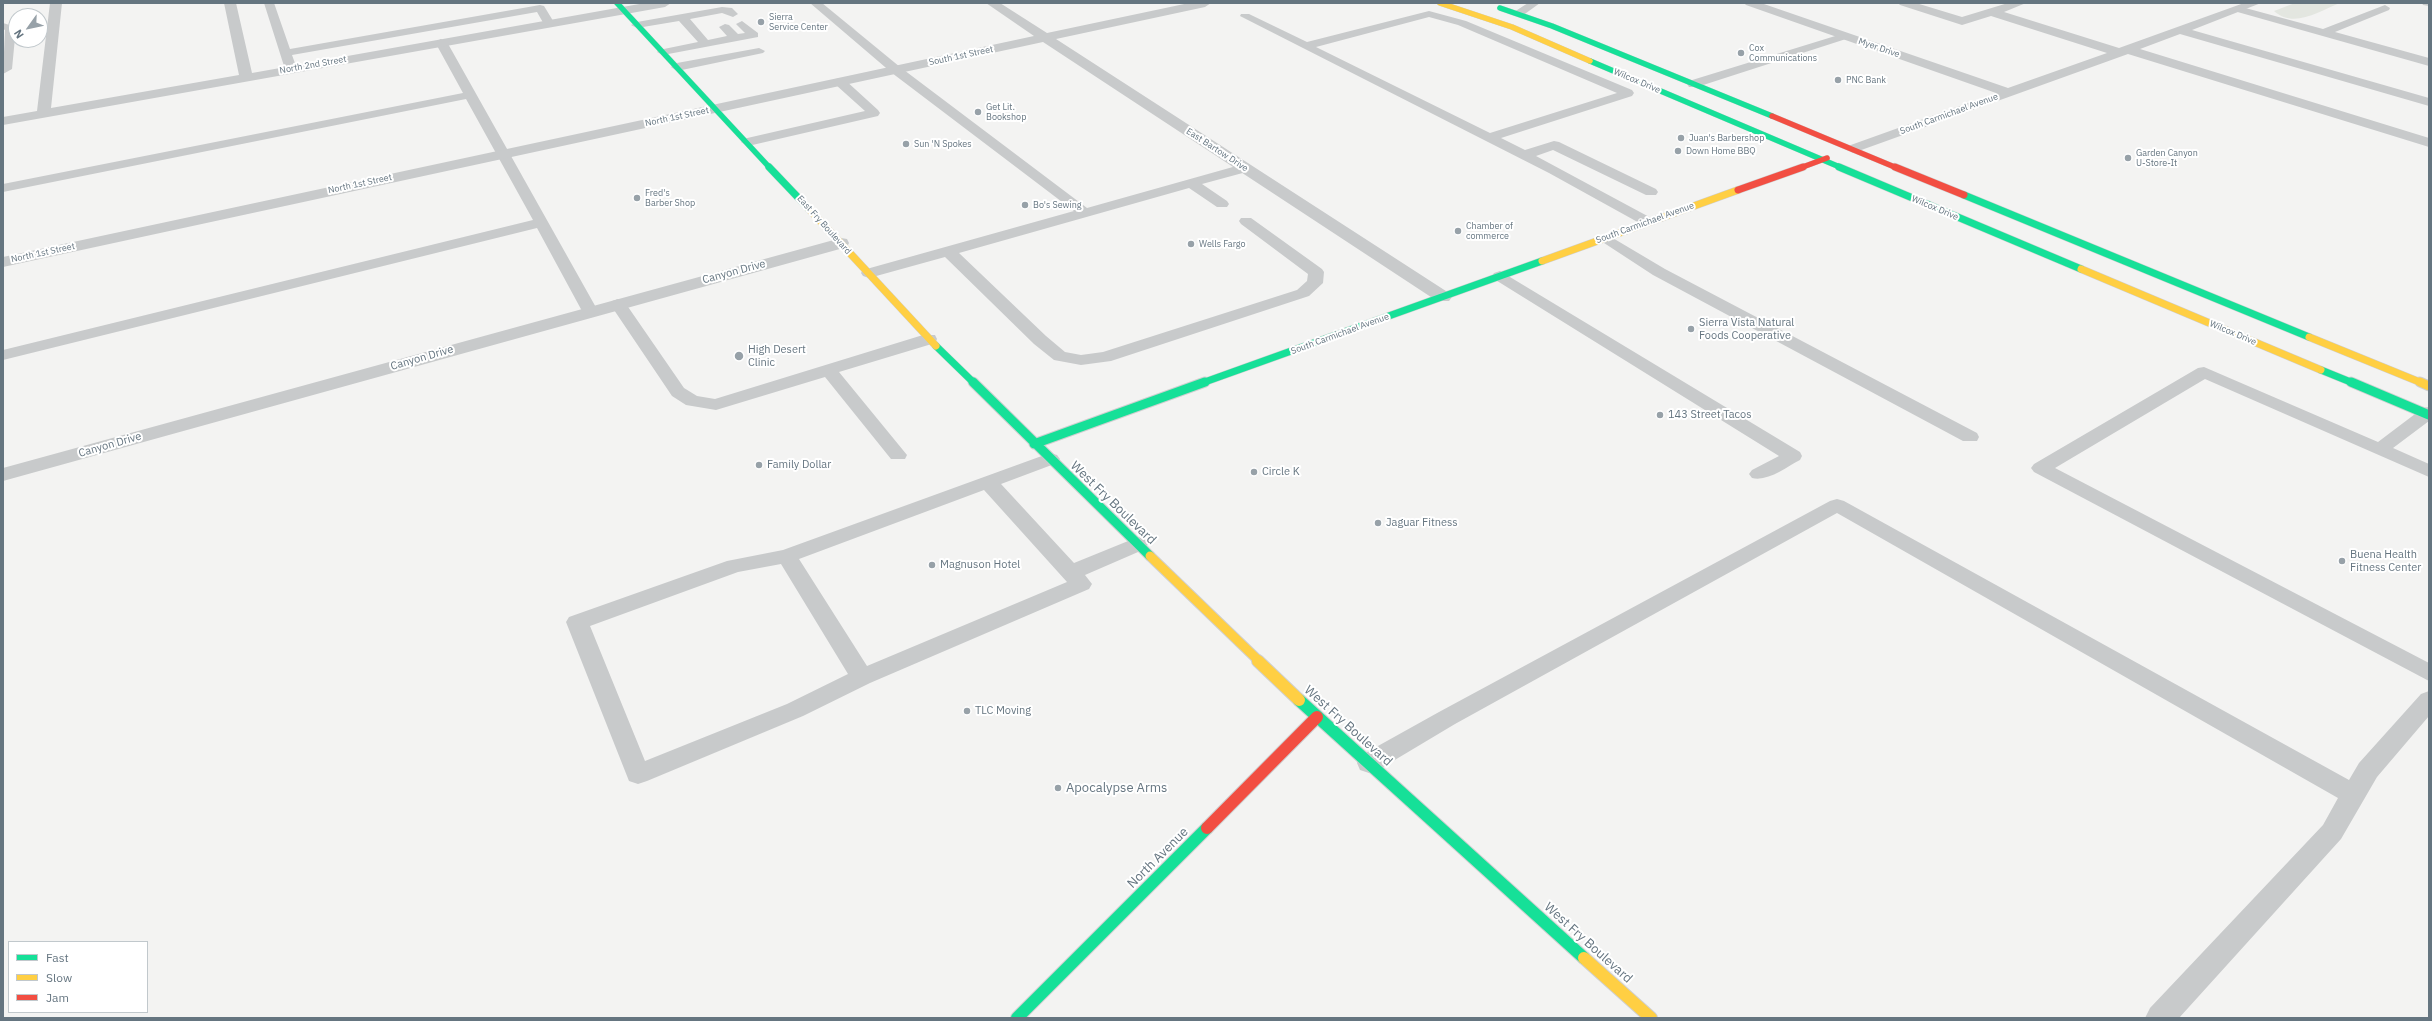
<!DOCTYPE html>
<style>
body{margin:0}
#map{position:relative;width:2432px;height:1021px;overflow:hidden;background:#f3f3f2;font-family:"IBM Plex Sans",sans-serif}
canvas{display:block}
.frame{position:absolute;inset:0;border:4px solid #657580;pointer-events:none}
.legend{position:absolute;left:8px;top:941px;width:140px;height:72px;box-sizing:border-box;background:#fff;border:1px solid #c1c8cc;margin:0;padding:5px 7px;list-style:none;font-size:12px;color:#657580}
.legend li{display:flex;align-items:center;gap:8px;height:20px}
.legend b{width:20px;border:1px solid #c1c8cc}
.north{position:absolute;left:8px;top:8px;width:40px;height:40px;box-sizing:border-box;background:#fff;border:1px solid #c1c8cc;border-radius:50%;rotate:237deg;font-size:11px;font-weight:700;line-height:16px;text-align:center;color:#657580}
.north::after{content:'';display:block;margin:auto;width:14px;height:18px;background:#97a1a8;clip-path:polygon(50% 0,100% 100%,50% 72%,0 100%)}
</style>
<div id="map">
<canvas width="2432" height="1021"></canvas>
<div class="frame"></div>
<ul class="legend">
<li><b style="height:5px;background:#16e098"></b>Fast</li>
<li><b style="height:5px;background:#ffcf43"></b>Slow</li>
<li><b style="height:5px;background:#f24e42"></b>Jam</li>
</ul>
<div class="north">N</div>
</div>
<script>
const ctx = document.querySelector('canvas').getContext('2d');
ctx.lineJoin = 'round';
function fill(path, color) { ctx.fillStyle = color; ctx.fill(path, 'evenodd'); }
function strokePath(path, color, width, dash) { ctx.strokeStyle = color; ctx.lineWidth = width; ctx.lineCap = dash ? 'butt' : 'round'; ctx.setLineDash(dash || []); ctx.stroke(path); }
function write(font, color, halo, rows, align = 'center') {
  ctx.font = font + ' "IBM Plex Sans",sans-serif'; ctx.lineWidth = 4; ctx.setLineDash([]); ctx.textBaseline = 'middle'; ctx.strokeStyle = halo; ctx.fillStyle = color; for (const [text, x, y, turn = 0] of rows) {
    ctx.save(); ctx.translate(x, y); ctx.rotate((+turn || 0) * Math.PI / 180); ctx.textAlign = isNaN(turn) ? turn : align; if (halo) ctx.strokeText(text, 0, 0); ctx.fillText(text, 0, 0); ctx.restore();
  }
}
fill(new Path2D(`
 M 2295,3 L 2340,3 C 2319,11 2294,29 2274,11 Z`), '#e3e6e0');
const fastFar3 = new Path2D(`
 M 617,3 L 770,168
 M 1500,8 L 1552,26 L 1772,116
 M 1590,61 L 1842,168`);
const fastFar2 = new Path2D(`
 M 769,167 L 809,209
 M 1839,167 L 2081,269
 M 1964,195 L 2309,337
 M 936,346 L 974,383
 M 2321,370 L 2353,383
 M 1202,383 L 1542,261`);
const fastFar1 = new Path2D(`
 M 973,382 L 1150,556
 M 2351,382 L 2429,415
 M 1034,444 L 1205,382`);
const fast = new Path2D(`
 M 1299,700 L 1584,958
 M 1017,1018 L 1207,828`);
const slowFar3 = new Path2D(`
 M 1440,3 L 1512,27 L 1590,61`);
const slowFar2 = new Path2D(`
 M 809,209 L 936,346
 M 1542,261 L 1738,190
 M 2081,269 L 2321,370
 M 2309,337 L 2422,383`);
const slowFar1 = new Path2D(`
 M 2420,382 L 2429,386
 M 1150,556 L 1260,662`);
const slow = new Path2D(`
 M 1258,661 L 1299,700
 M 1584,958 L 1651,1018`);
const jamFar2 = new Path2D(`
 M 1772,116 L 1897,168
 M 1800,168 L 1827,158`);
const jamFar1 = new Path2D(`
 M 1895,167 L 1964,195
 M 1738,190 L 1803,167`);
const jam = new Path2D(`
 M 1207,828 L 1317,717`);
strokePath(fastFar3, '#cfcfd0', 6);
strokePath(fastFar2, '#cfcfd0', 8);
strokePath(fastFar1, '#cfcfd0', 11);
strokePath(fast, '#cfcfd0', 14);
strokePath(slowFar3, '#cfcfd0', 6);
strokePath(slowFar2, '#cfcfd0', 8);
strokePath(slowFar1, '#cfcfd0', 11);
strokePath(slow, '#cfcfd0', 14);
strokePath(jamFar2, '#cfcfd0', 6);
strokePath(jamFar1, '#cfcfd0', 8);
strokePath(jam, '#cfcfd0', 14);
fill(new Path2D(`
 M 264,3 L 274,3 L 290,49 L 540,5 L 544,6 L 555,24 L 553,26 L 545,26 L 537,12 L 292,55 L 296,66 L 290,70 L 284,66 Z
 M 810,3 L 822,3 L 900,67 L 1087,208 L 1240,165 L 1250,165 L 1252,168 L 1250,171 L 1202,184 L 1227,201 L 1229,204 L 1227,207 L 1217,207 L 1189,188 L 959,253 L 1046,336 L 1065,352 L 1081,355 L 1103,352 L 1297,290 L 1307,281 L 1308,274 L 1241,224 L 1239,221 L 1241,218 L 1251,218 L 1322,269 L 1324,272 L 1323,283 L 1309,296 L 1111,361 L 1081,365 L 1054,360 L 1034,344 L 945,257 L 869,278 L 863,276 L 861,273 L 863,270 L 1074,211 L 892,73 Z
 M 1528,3 L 1540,3 L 1522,16 L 1514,16 L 1514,12 Z
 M 2422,3 L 2429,3 L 2429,6 L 2423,5 Z
 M 2385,5 L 2390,8 L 2389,10 L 2335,32 L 2429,58 L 2429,66 L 2234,11 L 2233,9 L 2238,6 L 2323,29 Z
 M 722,7 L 732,8 L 738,14 L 733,17 L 722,13 L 690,19 L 708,40 L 727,36 L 719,27 L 725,24 L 729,25 L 738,34 L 745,33 L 736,24 L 742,21 L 758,33 L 758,37 L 663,55 L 657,52 L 659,50 L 698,42 L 679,21 L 637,28 L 631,25 L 637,22 Z
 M 1429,11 L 1466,21 L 1632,90 L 1634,93 L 1632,96 L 1501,138 L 1525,150 L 1554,141 L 1559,142 L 1656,189 L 1658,192 L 1656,195 L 1646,195 L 1553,150 L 1536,156 L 1653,219 L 1655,222 L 1653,225 L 1643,225 L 1549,173 L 1240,16 L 1241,14 L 1249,14 L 1307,42 ZM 1429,17 L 1458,25 L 1617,93 L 1490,133 L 1316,47 Z
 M 3,23 L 16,27 L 12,69 L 3,74 L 5,30 L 3,29 Z
 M 1845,33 L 1849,34 L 1849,38 L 1697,87 L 1689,87 L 1687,84 L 1689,81 Z
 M 441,39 L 447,42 L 598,311 L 596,314 L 584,314 L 582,311 L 537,228 L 3,360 L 3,350 L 533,220 L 466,99 L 3,192 L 3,184 L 463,93 L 435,42 Z
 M 759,48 L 765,51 L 763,53 L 677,71 L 671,67 L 677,63 Z
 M 840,78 L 844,79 L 878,110 L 880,113 L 878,116 L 748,146 L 741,142 L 743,139 L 865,111 L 836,85 L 834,82 L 836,79 Z
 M 1606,234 L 1665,269 L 1977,433 L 1979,437 L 1977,441 L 1963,441 L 1653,275 L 1601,241 L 1599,238 Z
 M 1500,271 L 1800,452 L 1802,456 L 1800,460 C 1786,467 1768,482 1752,478 L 1749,474 L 1752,470 L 1779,456 L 1494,279 L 1492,276 L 1494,273 Z
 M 618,299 L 624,301 L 684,388 L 697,396 L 715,399 L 923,335 L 935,335 L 937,339 L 935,343 L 839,372 L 907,455 L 905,459 L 891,459 L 825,377 L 716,410 L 686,405 L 672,396 L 610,304 L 612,301 Z
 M 2204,367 L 2378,442 L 2423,408 L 2429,407 L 2429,421 L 2393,448 L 2429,464 L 2429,477 L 2205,379 L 2055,468 L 2429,663 L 2429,681 L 2034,472 L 2031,468 L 2034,464 L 2198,368 Z
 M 1050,453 L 1057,455 L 1060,459 L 1057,463 L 1001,484 L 1074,563 L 1138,537 L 1145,539 L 1148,544 L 1145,549 L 1085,575 L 1092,584 L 1089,589 L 870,683 L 803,716 L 647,781 L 638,784 L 629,781 L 566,622 L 569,617 L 727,561 L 783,550 ZM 984,490 L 1067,582 L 867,666 L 799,559 ZM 781,564 L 848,674 L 787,704 L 645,761 L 590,626 L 738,572 Z
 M 1837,499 L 1844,501 L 2349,780 L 2359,763 L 2421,694 L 2429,691 L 2429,716 L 2377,777 L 2341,839 L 2179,1018 L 2145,1018 L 2150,1008 L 2323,825 L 2338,798 L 1837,513 L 1455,724 L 1378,770 L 1369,773 L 1360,770 L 1357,763 L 1360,756 L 1439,712 L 1830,501 Z`), '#c8cacb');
fill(new Path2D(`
 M 50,3 L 62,3 L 51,108 L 239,75 L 224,3 L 236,3 L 252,73 L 645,3 L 671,3 L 665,7 L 3,125 L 3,117 L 37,111 Z
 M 986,3 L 1000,3 L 1047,33 L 1189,3 L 1211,3 L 1205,7 L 1056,39 L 1449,293 L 1452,297 L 1449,301 L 1437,301 L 1043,42 L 3,267 L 3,257 L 1034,36 Z
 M 1744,3 L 1761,3 L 2008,88 L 2107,53 L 1991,16 L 1962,25 L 1900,5 L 1898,3 L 1916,3 L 1962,17 L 2008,3 L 2026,3 L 2004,12 L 2119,48 L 2244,3 L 2261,3 L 2192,30 L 2429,98 L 2429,106 L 2180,34 L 2140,49 L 2429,138 L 2429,147 L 2128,54 L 1853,153 L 1846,149 L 1848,146 L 1996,93 L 1746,5 Z
 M 841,238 L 847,239 L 849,243 L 847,247 L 3,481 L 3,468 Z`), '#c8cacb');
strokePath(fastFar3, '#16e098', 5.5);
strokePath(fastFar2, '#16e098', 7);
strokePath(fastFar1, '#16e098', 9);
strokePath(fast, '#16e098', 12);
strokePath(slowFar3, '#ffcf43', 5.5);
strokePath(slowFar2, '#ffcf43', 7);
strokePath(slowFar1, '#ffcf43', 9);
strokePath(slow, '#ffcf43', 12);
strokePath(jamFar2, '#f24e42', 5.5);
strokePath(jamFar1, '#f24e42', 7);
strokePath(jam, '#f24e42', 12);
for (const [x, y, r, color] of [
 [761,22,4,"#97a1a8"],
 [1741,53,4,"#97a1a8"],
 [1838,80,4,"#97a1a8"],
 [978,112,4,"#97a1a8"],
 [1681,138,4,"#97a1a8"],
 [906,144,4,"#97a1a8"],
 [1678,151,4,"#97a1a8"],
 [2128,158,4,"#97a1a8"],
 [637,198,4,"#97a1a8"],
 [1025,205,4,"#97a1a8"],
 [1458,231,4,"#97a1a8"],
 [1191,244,4,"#97a1a8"],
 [1691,329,4,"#97a1a8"],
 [739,356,5,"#97a1a8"],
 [1660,415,4,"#97a1a8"],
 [759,465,4,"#97a1a8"],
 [1254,472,4,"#97a1a8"],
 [1378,523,4,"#97a1a8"],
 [2342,561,4,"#97a1a8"],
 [932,565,4,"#97a1a8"],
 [967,711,4,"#97a1a8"],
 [1058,788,4,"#97a1a8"]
]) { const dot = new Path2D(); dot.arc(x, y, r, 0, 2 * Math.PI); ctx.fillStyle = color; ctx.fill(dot); strokePath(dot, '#fff', 1.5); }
write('9px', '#657580', '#fff', [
 ["Sierra",769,17],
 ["Service Center",769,27],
 ["Cox",1749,48],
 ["Communications",1749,58],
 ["PNC Bank",1846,80],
 ["Get Lit.",986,107],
 ["Bookshop",986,117],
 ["Juan's Barbershop",1689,138],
 ["Sun 'N Spokes",914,144],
 ["Down Home BBQ",1686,151],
 ["Garden Canyon",2136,153],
 ["U-Store-It",2136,163],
 ["Fred's",645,193],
 ["Barber Shop",645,203],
 ["Bo's Sewing",1033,205],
 ["Chamber of",1466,226],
 ["commerce",1466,236],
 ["Wells Fargo",1199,244]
], 'left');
write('9px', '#657580', '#fff', [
 ["Myer Drive",1879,48,19],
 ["South 1st Street",961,56,-12],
 ["North 2nd Street",313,65,-10],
 ["Wilcox Drive",1637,81,23],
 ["South Carmichael Avenue",1949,114,-20],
 ["North 1st Street",677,117,-12],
 ["East Bartow Drive",1217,150,33],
 ["North 1st Street",360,184,-12],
 ["Wilcox Drive",1935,208,23],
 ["South Carmichael Avenue",1645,223,-20],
 ["East Fry Boulevard",824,225,48],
 ["North 1st Street",43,253,-12],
 ["Wilcox Drive",2233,333,23],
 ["South Carmichael Avenue",1340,334,-20]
]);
write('11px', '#657580', '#fff', [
 ["Canyon Drive",734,272,-15],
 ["Canyon Drive",422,358,-16],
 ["Canyon Drive",110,445,-16]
]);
write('11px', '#657580', '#fff', [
 ["Sierra Vista Natural",1699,323],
 ["Foods Cooperative",1699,336],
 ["High Desert",748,350],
 ["Clinic",748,363],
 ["143 Street Tacos",1668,415],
 ["Family Dollar",767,465],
 ["Circle K",1262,472],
 ["Jaguar Fitness",1386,523],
 ["Buena Health",2350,555],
 ["Fitness Center",2350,568],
 ["Magnuson Hotel",940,565],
 ["TLC Moving",975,711]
], 'left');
write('13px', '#657580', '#fff', [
 ["West Fry Boulevard",1113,503,44],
 ["West Fry Boulevard",1348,726,42],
 ["North Avenue",1158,858,-45],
 ["West Fry Boulevard",1588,943,42]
]);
write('13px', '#657580', '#fff', [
 ["Apocalypse Arms",1066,788]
], 'left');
</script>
